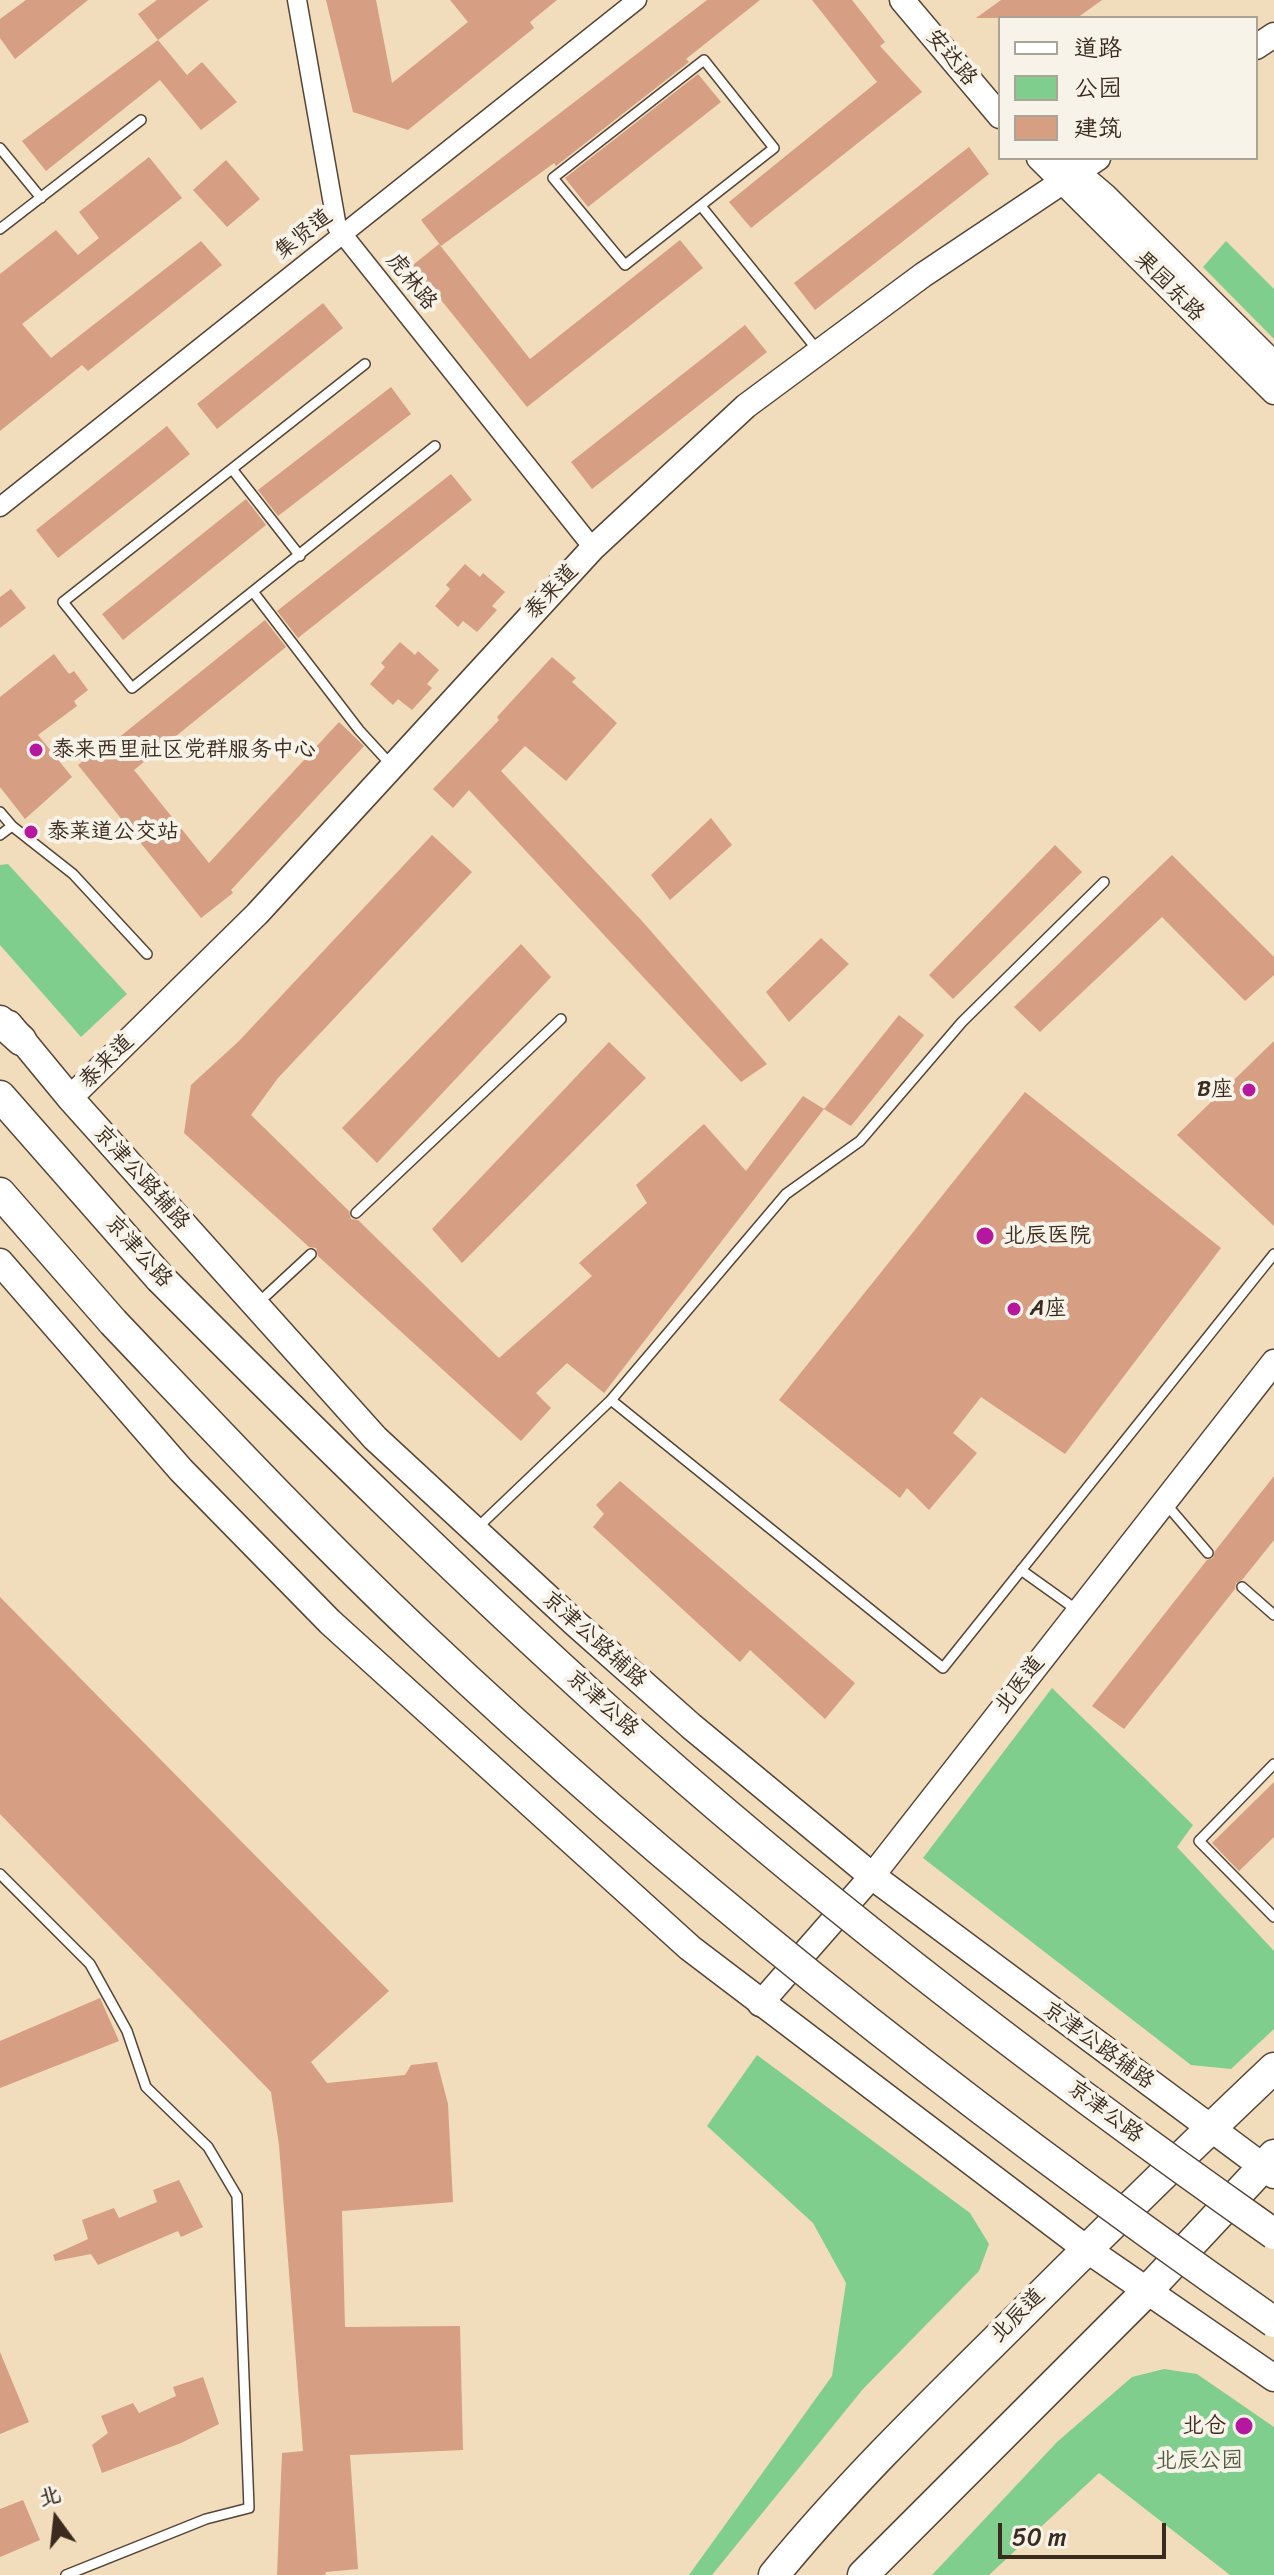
<!DOCTYPE html>
<meta charset="utf-8">
<style>
body{margin:0}
#map{position:relative;width:1274px;height:2575px;overflow:hidden;background:#f1dcbb;font-family:Sriracha,"LXGW WenKai TC",sans-serif}
canvas{display:block}
.legend{position:absolute;left:998px;top:16px;width:260px;height:144px;box-sizing:border-box;background:#f7f3e8;border:2px solid #aca397;margin:0;padding:10px 14px;list-style:none;font-size:24px;color:#3b2a1e}
.legend li{display:flex;align-items:center;gap:16px;height:40px}
.legend b{width:40px;border:2px solid #aca397}
.north{position:absolute;left:16px;top:2479px;width:80px;height:80px;-webkit-text-stroke:6px #f7f3e8;paint-order:stroke;rotate:345deg;font-size:22px;font-weight:700;line-height:32px;text-align:center;color:#3b2a1e}
.north::after{content:'';display:block;margin:auto;width:28px;height:36px;background:#3b2a1e;clip-path:polygon(50% 0,100% 100%,50% 72%,0 100%)}
.scale{position:absolute;left:998px;top:2523px;width:168px;height:36px;box-sizing:border-box;border:4px solid #3b2a1e;border-top:0;padding-left:10px;font-size:24px;line-height:28px;white-space:nowrap;color:#3b2a1e;-webkit-text-stroke:6px #f7f3e8;paint-order:stroke}
</style>
<div id="map">
<canvas width="1274" height="2575"></canvas>
<ul class="legend">
<li><b style="height:10px;background:#fff"></b>道路</li>
<li><b style="height:22px;background:#80ce8d"></b>公园</li>
<li><b style="height:22px;background:#d69e83"></b>建筑</li>
</ul>
<div class="north">北</div>
<div class="scale">50 m</div>
</div>
<script>
const ctx = document.querySelector('canvas').getContext('2d');
ctx.lineJoin = 'round';
function fill(path, color) { ctx.fillStyle = color; ctx.fill(path, 'evenodd'); }
function strokePath(path, color, width, dash) { ctx.strokeStyle = color; ctx.lineWidth = width; ctx.lineCap = dash ? 'butt' : 'round'; ctx.setLineDash(dash || []); ctx.stroke(path); }
function write(font, color, halo, rows, align = 'center') {
  ctx.font = font + ' Sriracha,"LXGW WenKai TC",sans-serif'; ctx.lineWidth = 8; ctx.setLineDash([]); ctx.textBaseline = 'middle'; ctx.strokeStyle = halo; ctx.fillStyle = color; for (const [text, x, y, turn = 0] of rows) {
    ctx.save(); ctx.translate(x, y); ctx.rotate((+turn || 0) * Math.PI / 180); ctx.textAlign = isNaN(turn) ? turn : align; if (halo) ctx.strokeText(text, 0, 0); ctx.fillText(text, 0, 0); ctx.restore();
  }
}
fill(new Path2D(`
 M 1226,241 L 1274,289 L 1274,339 L 1203,267 Z
 M 8,864 L 127,994 L 81,1037 L 0,945 L 0,865 Z
 M 1052,1688 L 1193,1825 L 1177,1847 L 1274,1951 L 1274,2029 L 1231,2069 L 1191,2065 L 923,1858 Z
 M 757,2055 L 970,2213 L 989,2244 L 979,2271 L 863,2389 L 712,2575 L 689,2575 L 832,2376 L 846,2283 L 813,2223 L 707,2126 Z
 M 1164,2369 L 1197,2374 L 1274,2427 L 1274,2575 L 1230,2575 L 1099,2473 L 989,2575 L 932,2575 L 1057,2442 L 1132,2377 Z`), '#80ce8d');
fill(new Path2D(`
 M 26,0 L 88,0 L 15,59 L 0,38 L 0,19 Z
 M 157,0 L 209,0 L 158,40 L 138,14 Z
 M 326,0 L 376,0 L 392,83 L 468,22 L 450,0 L 557,0 L 530,22 L 534,28 L 408,130 L 353,112 Z
 M 707,0 L 760,0 L 686,59 L 689,62 L 556,166 L 554,163 L 441,246 L 421,220 Z
 M 812,0 L 852,0 L 885,42 L 880,46 L 922,92 L 751,228 L 729,202 L 877,82 Z
 M 1001,0 L 1102,0 L 1077,18 L 976,18 Z
 M 158,40 L 187,75 L 202,62 L 237,102 L 201,130 L 160,80 L 46,171 L 22,141 Z
 M 698,74 L 721,102 L 588,207 L 565,178 Z
 M 969,147 L 989,174 L 815,310 L 794,283 Z
 M 149,157 L 182,198 L 22,324 L 51,358 L 201,241 L 222,265 L 88,371 L 82,365 L 0,431 L 0,274 L 56,230 L 78,255 L 99,238 L 79,212 Z
 M 226,160 L 260,199 L 227,227 L 193,190 Z
 M 680,240 L 703,268 L 527,407 L 413,265 L 439,244 L 530,359 Z
 M 323,303 L 343,328 L 217,429 L 197,404 Z
 M 745,325 L 767,352 L 592,489 L 571,462 Z
 M 391,387 L 411,414 L 278,516 L 258,490 Z
 M 167,426 L 190,454 L 58,558 L 36,530 Z
 M 451,474 L 472,500 L 298,638 L 277,611 Z
 M 246,499 L 266,525 L 123,640 L 102,614 Z
 M 465,564 L 480,577 L 483,573 L 505,592 L 492,606 L 497,610 L 477,632 L 463,621 L 458,627 L 435,606 L 450,589 L 446,585 Z
 M 11,589 L 26,608 L 0,628 L 0,597 Z
 M 265,620 L 286,647 L 134,770 L 209,863 L 339,722 L 364,746 L 231,890 L 233,893 L 201,918 L 78,765 L 109,740 L 112,743 Z
 M 400,642 L 415,655 L 418,651 L 439,670 L 427,684 L 432,688 L 412,710 L 398,699 L 393,705 L 370,684 L 385,667 L 381,663 Z
 M 54,654 L 69,674 L 74,671 L 88,690 L 74,701 L 77,706 L 38,735 L 72,777 L 25,819 L 0,787 L 0,697 Z
 M 552,657 L 576,678 L 572,682 L 617,723 L 566,781 L 525,746 L 501,771 L 642,921 L 767,1064 L 741,1082 L 469,790 L 453,808 L 433,789 L 499,720 L 497,717 Z
 M 711,818 L 732,845 L 670,900 L 651,875 Z
 M 432,835 L 472,872 L 278,1078 L 251,1115 L 349,1211 L 351,1219 L 358,1220 L 499,1358 L 592,1276 L 579,1263 L 647,1203 L 636,1185 L 704,1124 L 746,1171 L 803,1096 L 824,1109 L 604,1393 L 567,1363 L 536,1393 L 551,1408 L 521,1441 L 318,1256 L 316,1248 L 309,1247 L 184,1133 L 191,1085 L 239,1041 Z
 M 1055,845 L 1082,872 L 953,999 L 929,975 Z
 M 1172,855 L 1274,957 L 1274,975 L 1245,1001 L 1162,917 L 1040,1032 L 1014,1007 Z
 M 821,938 L 849,964 L 789,1022 L 766,992 Z
 M 521,944 L 551,977 L 377,1163 L 342,1128 Z
 M 899,1015 L 924,1035 L 851,1126 L 824,1109 Z
 M 1274,1041 L 1274,1226 L 1177,1135 Z
 M 609,1042 L 646,1078 L 462,1263 L 432,1229 Z
 M 1025,1092 L 1221,1248 L 1065,1454 L 981,1397 L 953,1433 L 977,1453 L 929,1510 L 907,1488 L 900,1498 L 779,1400 Z
 M 1274,1476 L 1274,1540 L 1242,1580 L 1236,1583 L 1235,1589 L 1124,1729 L 1092,1706 L 1207,1560 L 1213,1558 L 1215,1551 Z
 M 620,1481 L 855,1683 L 825,1719 L 750,1650 L 740,1662 L 593,1527 L 604,1514 L 596,1505 Z
 M 0,1597 L 389,1991 L 311,2062 L 327,2083 L 405,2075 L 411,2065 L 437,2062 L 448,2104 L 453,2202 L 342,2211 L 345,2327 L 460,2326 L 463,2450 L 350,2455 L 358,2569 L 326,2572 L 325,2575 L 277,2575 L 282,2453 L 303,2451 L 279,2145 L 271,2092 L 0,1814 Z
 M 1274,1782 L 1274,1837 L 1239,1871 L 1212,1843 Z
 M 100,1998 L 119,2041 L 0,2088 L 0,2041 Z
 M 179,2180 L 203,2227 L 181,2237 L 178,2231 L 98,2265 L 91,2254 L 55,2261 L 53,2255 L 88,2239 L 82,2220 L 114,2208 L 119,2218 L 157,2202 L 153,2190 Z
 M 0,2352 L 29,2422 L 0,2434 Z
 M 203,2377 L 219,2424 L 181,2443 L 102,2473 L 92,2445 L 108,2433 L 101,2416 L 133,2403 L 139,2413 L 176,2396 L 173,2387 Z
 M 23,2500 L 40,2540 L 0,2557 L 0,2509 Z`), '#d69e83');
const service = new Path2D(`
 M 704,60 L 774,148 L 625,265 L 553,178 Z
 M 0,148 L 41,198
 M 701,206 L 819,352
 M 0,229 L 141,120
 M 365,364 L 63,602 L 132,688 L 435,446
 M 232,469 L 300,556
 M 254,593 L 359,730 L 392,766
 M 0,812 L 12,826 L 73,874 L 147,954
 M 0,835 L 12,826
 M 356,1213 L 561,1019
 M 257,1304 L 311,1254
 M 611,1400 L 786,1194 L 860,1141 L 962,1022 L 1104,882
 M 1166,1504 L 1208,1553
 M 476,1529 L 611,1400 L 943,1668 L 1274,1254
 M 1021,1570 L 1077,1610
 M 1242,1587 L 1274,1615
 M 1274,1764 L 1199,1841 L 1274,1917
 M 0,1874 L 90,1964 L 127,2031 L 146,2087 L 208,2147 L 237,2196 L 249,2508 L 206,2519 L 66,2575`);
const minor = new Path2D(`
 M 297,0 L 337,227 L 593,548
 M 0,507 L 637,0`);
const tertiary = new Path2D(`
 M 902,0 L 1000,116
 M 1256,47 L 1274,35
 M 1039,158 L 1274,392
 M 1066,163 L 1105,196 L 1274,364
 M 70,1098 L 257,914 L 593,548 L 746,406 L 923,275 L 1098,158
 M 760,2004 L 872,1876 L 1274,1362`);
const secondary = new Path2D(`
 M 9,1024 L 70,1098 L 375,1438 L 575,1623 L 691,1726 L 872,1876 L 1274,2175
 M 0,1262 L 181,1470 L 330,1622 L 690,1948 L 1085,2248 L 1274,2378`);
const primary = new Path2D(`
 M 774,2575 C 846,2487 927,2408 1008,2328 C 1096,2240 1184,2153 1274,2068
 M 863,2575 L 1147,2291 L 1274,2155`);
const trunk = new Path2D(`
 M 0,1021 L 21,1040
 M 0,1096 L 160,1278
 M 0,1193 L 113,1322`);
strokePath(service, '#564536', 12);
strokePath(minor, '#564536', 21);
strokePath(tertiary, '#564536', 27);
strokePath(secondary, '#564536', 29);
strokePath(primary, '#564536', 33);
strokePath(trunk, '#564536', 33);
strokePath(service, '#fff', 9);
strokePath(minor, '#fff', 18);
strokePath(tertiary, '#fff', 24);
strokePath(secondary, '#fff', 26);
strokePath(primary, '#fff', 30);
strokePath(trunk, '#fff', 30);
const trunkBridge = new Path2D(`
 M 160,1278 C 308,1427 457,1574 612,1714 C 820,1901 1045,2073 1274,2234
 M 113,1322 C 214,1428 314,1535 421,1636 C 686,1887 974,2113 1274,2322`);
strokePath(trunkBridge, '#564536', 33, []);
strokePath(trunkBridge, '#fff', 30);
for (const [x, y, r, color] of [
 [36,750,8,"#b5179e"],
 [31,832,8,"#b5179e"],
 [1249,1090,8,"#b5179e"],
 [985,1236,10,"#b5179e"],
 [1014,1309,8,"#b5179e"],
 [1244,2426,10,"#b5179e"]
]) { const dot = new Path2D(); dot.arc(x, y, r, 0, 2 * Math.PI); ctx.fillStyle = color; ctx.fill(dot); strokePath(dot, '#f7f3e8', 3); }
write('22px', '#3b2a1e', '#f7f3e8', [
 ["安达路",951,58,50],
 ["集贤道",304,235,-39],
 ["虎林路",411,282,51],
 ["果园东路",1169,287,45],
 ["泰来道",552,592,-47],
 ["泰来道",107,1062,-45],
 ["京津公路辅路",141,1178,48],
 ["京津公路",138,1252,48],
 ["京津公路辅路",594,1640,42],
 ["北医道",1020,1685,-52],
 ["京津公路",602,1704,42],
 ["京津公路辅路",1098,2046,36],
 ["京津公路",1105,2112,37],
 ["北辰道",1018,2316,-45]
]);
write('22px', '#3b2a1e', '#f7f3e8', [
 ["泰来西里社区党群服务中心",52,750],
 ["泰莱道公交站",47,832],
 ["B座",1233,1090,"right"],
 ["北辰医院",1003,1236],
 ["A座",1030,1309],
 ["北仓",1226,2426,"right"]
], 'left');
write('22px', '#505b3f', '#f7f3e8', [
 ["北辰公园",1199,2461]
]);
</script>
